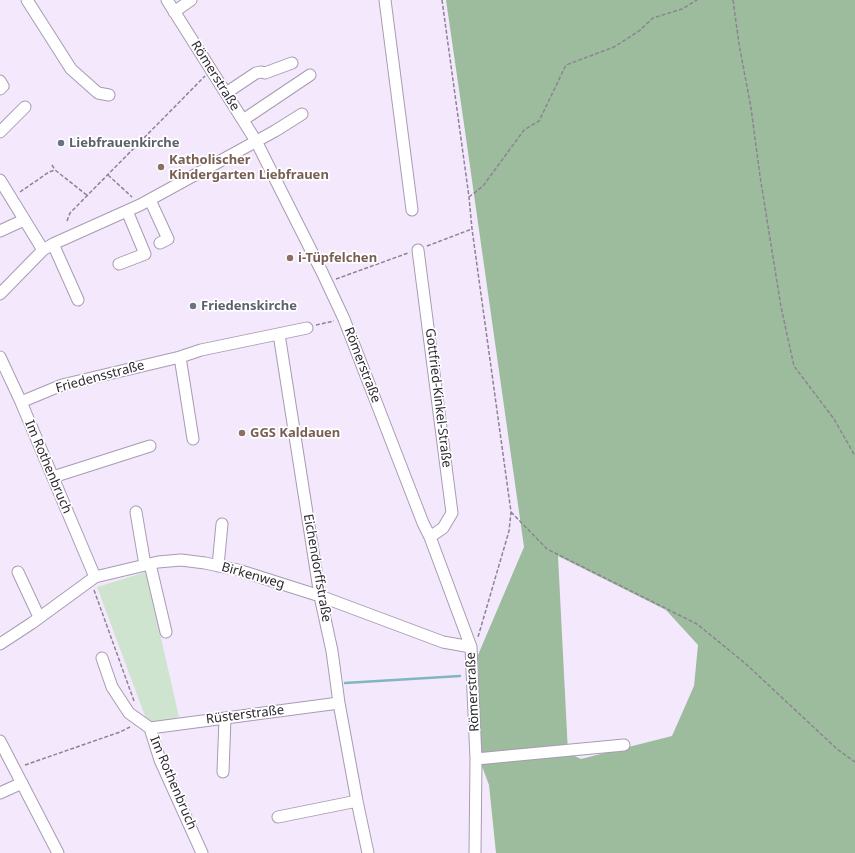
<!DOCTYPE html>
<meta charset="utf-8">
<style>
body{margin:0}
canvas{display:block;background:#f3e8fc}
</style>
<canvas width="855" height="853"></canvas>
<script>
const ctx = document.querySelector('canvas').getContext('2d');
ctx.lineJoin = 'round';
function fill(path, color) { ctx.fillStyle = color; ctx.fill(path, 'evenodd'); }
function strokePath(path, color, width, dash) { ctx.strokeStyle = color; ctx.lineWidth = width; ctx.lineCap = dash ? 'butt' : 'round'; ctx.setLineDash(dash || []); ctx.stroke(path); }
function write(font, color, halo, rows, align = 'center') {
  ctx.font = font + ' "Noto Sans",sans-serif'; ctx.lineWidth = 3.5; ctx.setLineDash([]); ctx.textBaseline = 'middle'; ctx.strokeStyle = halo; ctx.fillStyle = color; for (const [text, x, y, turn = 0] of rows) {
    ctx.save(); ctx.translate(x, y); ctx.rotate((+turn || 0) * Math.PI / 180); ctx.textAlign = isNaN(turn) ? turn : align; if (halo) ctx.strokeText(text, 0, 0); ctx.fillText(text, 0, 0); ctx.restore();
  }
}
fill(new Path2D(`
 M 146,572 L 179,717 L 148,724 L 97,587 Z`), '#cfe4cf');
fill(new Path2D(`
 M 446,0 L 855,0 L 855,853 L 496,853 L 489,785 L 480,761 L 478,655 L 524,547 L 464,124 ZM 558,556 L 666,610 L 698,645 L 694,686 L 672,736 L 581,759 L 568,753 Z`), '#9dbc9d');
strokePath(new Path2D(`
 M 345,683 L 460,676`), '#82b5be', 2.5);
const minor = new Path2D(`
 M 27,0 L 71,69 L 98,93 L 109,95
 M 167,0 L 256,141 L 322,272 L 344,319 L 423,523 L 430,537 L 471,647 L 476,759 L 475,853
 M 385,0 L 412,210
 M 174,12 L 191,0
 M 0,81 L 3,86 L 0,89
 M 226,93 L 256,73 L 261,72 L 265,73 L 292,63
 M 243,120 L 310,75
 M 0,132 L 25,107
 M 0,180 L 43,250
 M 150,200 L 168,239 L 160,243
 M 0,231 L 24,220
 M 53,244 L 78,300
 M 418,250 L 452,513 L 443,528 L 430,537
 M 119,264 L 145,254 L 127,211
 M 0,294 L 43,250 L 53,244 L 140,205 L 275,131 L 302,114
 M 279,334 L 320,596 L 332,651 L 339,703 L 357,801 L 368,853
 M 0,357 L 21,402 L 95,577
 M 180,357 L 193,439
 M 21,402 L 62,385 L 180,357 L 201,350 L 307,328
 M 53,477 L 150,446
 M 136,512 L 145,565
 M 150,564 L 166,632
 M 218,566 L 222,524
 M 18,572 L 39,617
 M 0,644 L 32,623 L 95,577 L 158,562 L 181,560 L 205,563 L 238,570 L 320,596 L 443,642 L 471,647
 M 102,658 L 112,687 L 129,713 L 150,728 L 160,760 L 202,853
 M 150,728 L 339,703
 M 0,741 L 58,853
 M 476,759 L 624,745
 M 223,772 L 225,718
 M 0,793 L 22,783
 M 278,817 L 357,801`);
strokePath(minor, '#a89bb3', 13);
strokePath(new Path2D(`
 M 442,0 L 469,197 L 472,229 L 511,512 L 509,531 L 478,637
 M 733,0 L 739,44 L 751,108 L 760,176 L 781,307 L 794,366 L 834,419 L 855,456
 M 52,165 L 55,170
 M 108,175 L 132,197
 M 20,192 L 49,172 L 55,170 L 88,196
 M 469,197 L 483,186 L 524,130 L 539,121 L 566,65 L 614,47 L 639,31 L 653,18 L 682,9 L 697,0
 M 67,221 L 70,213 L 205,76
 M 427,246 L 472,229
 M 336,279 L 408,253
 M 316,325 L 334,321
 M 511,512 L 547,549 L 697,624 L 746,664 L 837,749 L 855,762
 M 94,590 L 134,701
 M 25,765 L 120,732 L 130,727`), '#8c8492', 1.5, [4, 2]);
strokePath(minor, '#fff', 11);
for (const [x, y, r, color] of [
 [61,143,4,"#6b7280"],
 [161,167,4,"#8d6e63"],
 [290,258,4,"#8d6e63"],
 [193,306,4,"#6b7280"],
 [242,433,4,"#8d6e63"]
]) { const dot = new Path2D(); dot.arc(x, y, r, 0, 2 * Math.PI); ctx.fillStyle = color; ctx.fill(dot); strokePath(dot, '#fff', 1.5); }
write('13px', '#2d2831', '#fff', [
 ["Römerstraße",215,76,58],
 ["Römerstraße",362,365,69],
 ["Friedensstraße",100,377,-15],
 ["Gottfried-Kinkel-Straße",438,398,83],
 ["Im Rothenbruch",48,467,67],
 ["Eichendorffstraße",317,568,80],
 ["Birkenweg",253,576,16],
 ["Römerstraße",473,692,-93],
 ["Rüsterstraße",245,715,-7],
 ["Im Rothenbruch",173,783,67]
]);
write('bold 13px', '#5b616d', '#fff', [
 ["Liebfrauenkirche",69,143],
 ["Friedenskirche",201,306]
], 'left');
write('bold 13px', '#785e54', '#fff', [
 ["Katholischer",169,160],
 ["Kindergarten Liebfrauen",169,175],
 ["i-Tüpfelchen",298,258],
 ["GGS Kaldauen",250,433]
], 'left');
</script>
